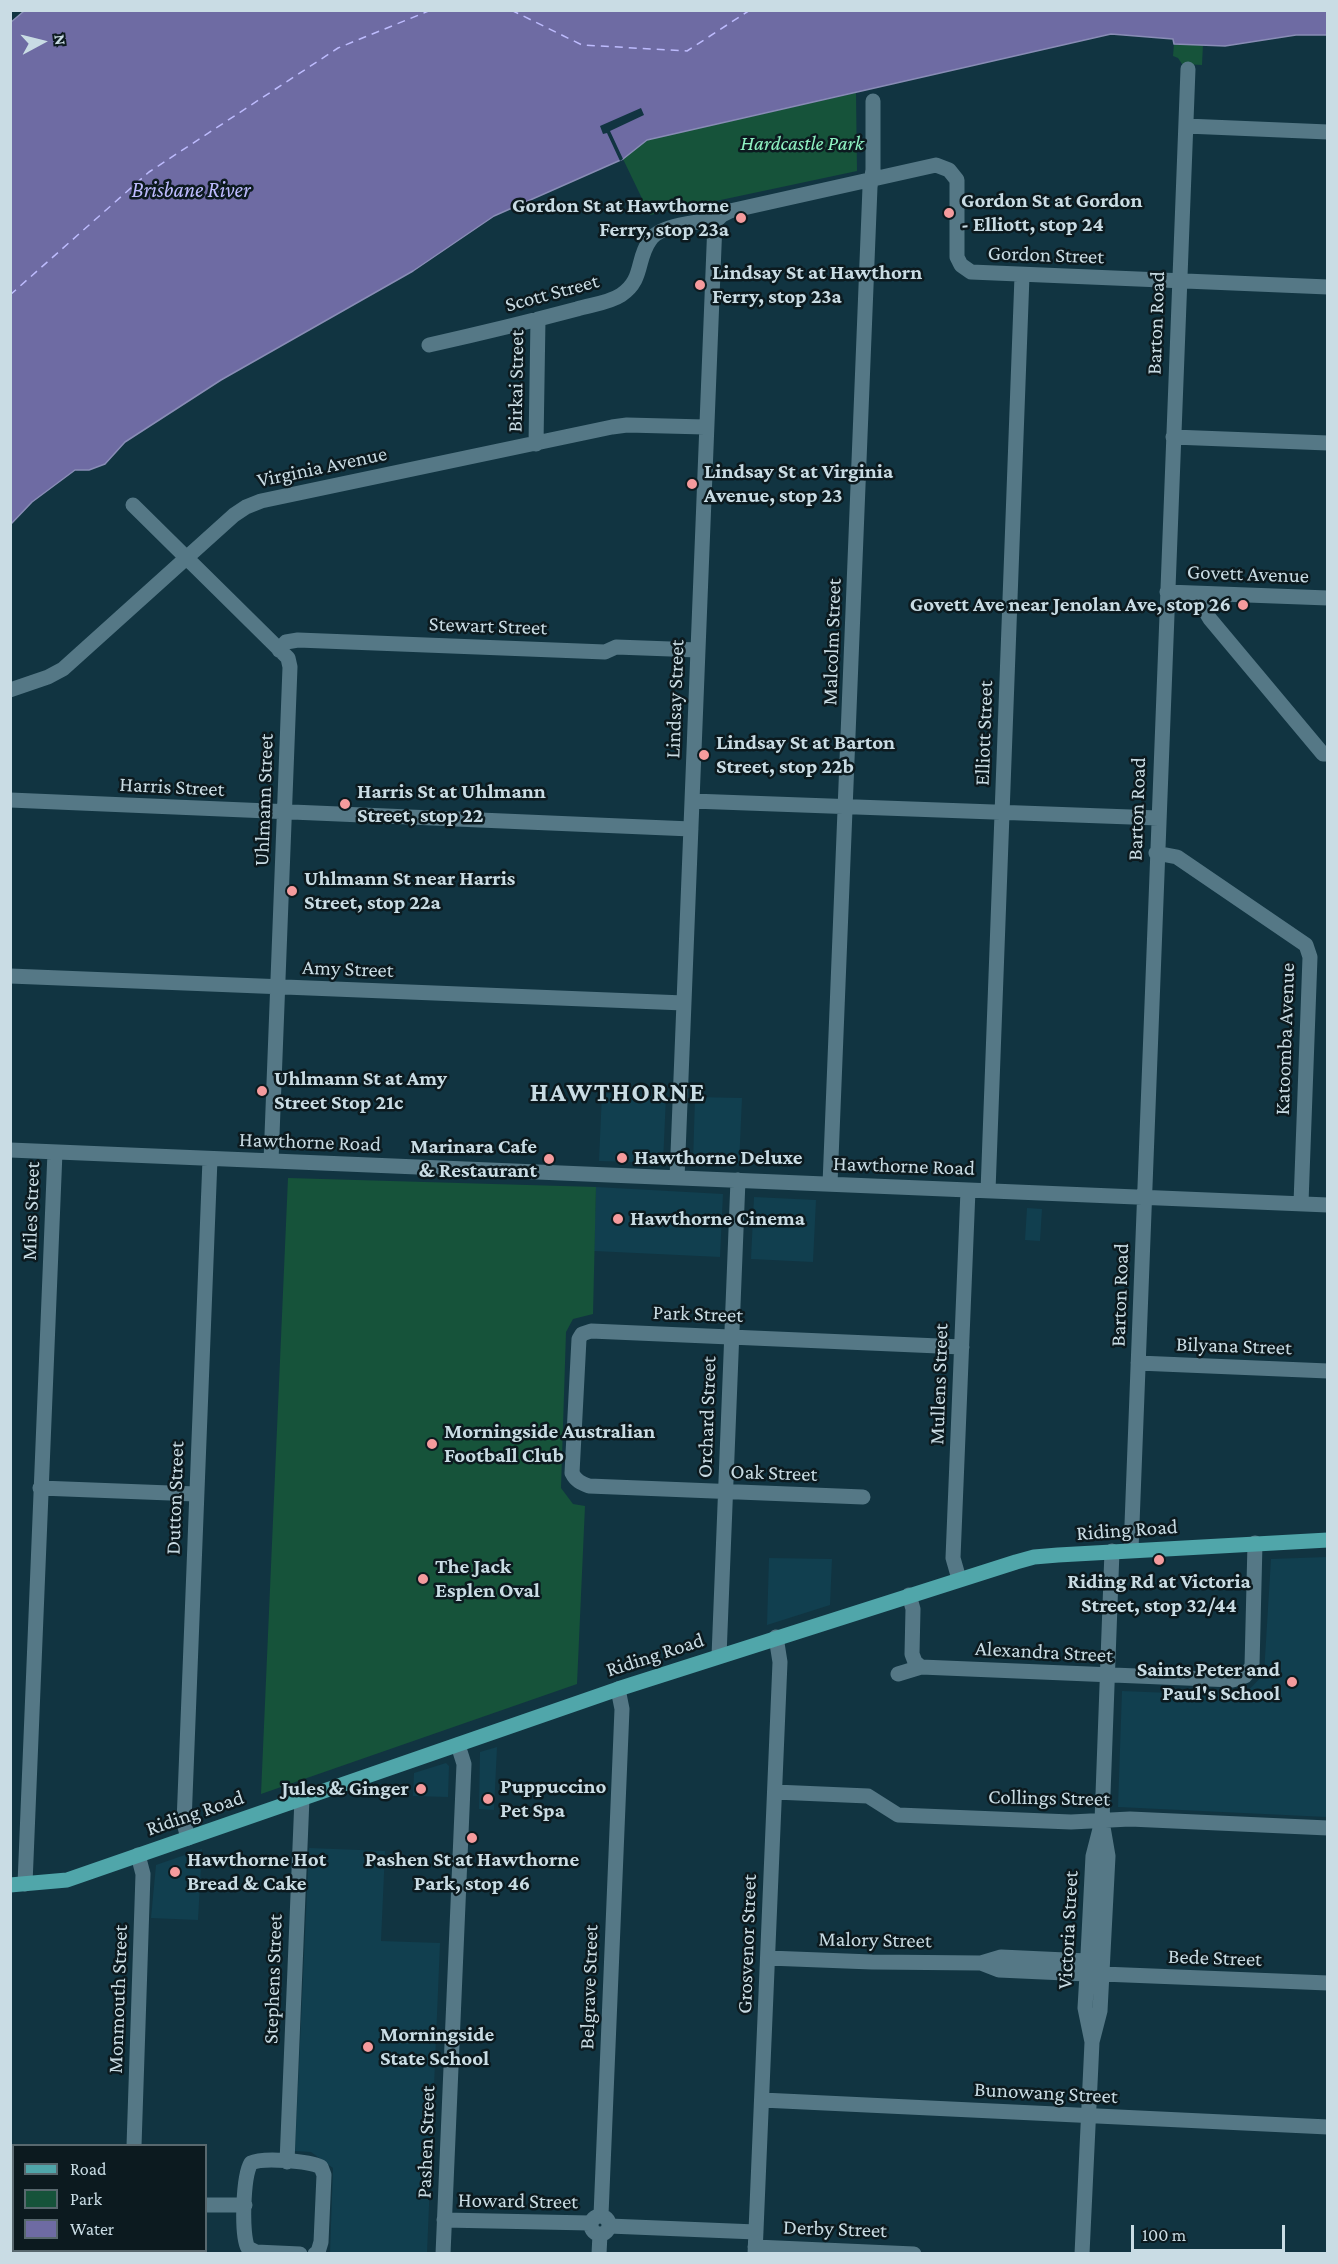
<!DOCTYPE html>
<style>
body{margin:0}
#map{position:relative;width:1338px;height:2264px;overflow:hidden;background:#113441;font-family:"Crimson Pro",serif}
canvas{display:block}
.frame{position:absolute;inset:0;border:12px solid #c9dce4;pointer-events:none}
.legend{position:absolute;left:12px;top:2144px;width:195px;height:108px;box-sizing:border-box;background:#0c1a1f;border:2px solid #58686e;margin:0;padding:8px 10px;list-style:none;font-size:18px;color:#c9dce4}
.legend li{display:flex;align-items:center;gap:12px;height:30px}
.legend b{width:30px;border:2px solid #58686e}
.north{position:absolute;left:12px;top:12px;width:60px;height:60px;-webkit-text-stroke:4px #0c1a1f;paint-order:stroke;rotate:83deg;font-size:16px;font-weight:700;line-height:24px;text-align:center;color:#c9dce4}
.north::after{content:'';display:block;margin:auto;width:21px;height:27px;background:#c9dce4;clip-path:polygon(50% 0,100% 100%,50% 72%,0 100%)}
.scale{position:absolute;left:1131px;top:2225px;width:154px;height:27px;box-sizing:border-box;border:3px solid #c9dce4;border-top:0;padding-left:8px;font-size:18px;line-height:21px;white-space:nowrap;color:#c9dce4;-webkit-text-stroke:4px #0c1a1f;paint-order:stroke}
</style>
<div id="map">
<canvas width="1338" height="2264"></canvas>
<div class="frame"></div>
<ul class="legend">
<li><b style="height:8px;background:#50a6aa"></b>Road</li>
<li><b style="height:16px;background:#16533a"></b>Park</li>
<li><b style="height:16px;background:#6e6ba3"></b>Water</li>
</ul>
<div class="north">N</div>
<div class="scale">100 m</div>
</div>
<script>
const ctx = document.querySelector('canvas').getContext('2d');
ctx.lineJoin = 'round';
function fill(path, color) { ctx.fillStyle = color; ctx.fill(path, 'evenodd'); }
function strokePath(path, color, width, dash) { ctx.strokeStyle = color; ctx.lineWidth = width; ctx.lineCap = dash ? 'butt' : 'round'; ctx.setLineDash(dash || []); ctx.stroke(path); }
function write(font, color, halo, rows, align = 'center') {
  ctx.font = font + ' "Crimson Pro",serif'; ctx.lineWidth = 5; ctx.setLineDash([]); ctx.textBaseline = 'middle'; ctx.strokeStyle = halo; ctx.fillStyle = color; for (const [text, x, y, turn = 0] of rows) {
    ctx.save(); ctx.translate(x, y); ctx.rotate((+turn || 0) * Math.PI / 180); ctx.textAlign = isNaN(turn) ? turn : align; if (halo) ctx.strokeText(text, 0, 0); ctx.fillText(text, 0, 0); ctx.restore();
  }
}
fill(new Path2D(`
 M 602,1093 L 666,1096 L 663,1163 L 599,1161 Z
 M 695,1097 L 742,1098 L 739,1165 L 693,1163 Z
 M 596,1187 L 723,1194 L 720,1257 L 594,1251 Z
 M 754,1197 L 816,1200 L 813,1262 L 751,1259 Z
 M 1027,1208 L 1042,1209 L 1040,1241 L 1025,1240 Z
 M 1327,1557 L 1327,1817 L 1118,1807 L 1122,1691 L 1243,1696 L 1264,1674 L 1271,1559 Z
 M 769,1558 L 832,1559 L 830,1605 L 767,1625 Z
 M 497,1747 L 494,1810 L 479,1809 L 480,1752 Z
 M 446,1763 L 449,1766 L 448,1797 L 413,1796 L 414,1773 Z
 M 309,1848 L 385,1851 L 381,1941 L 440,1943 L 427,2253 L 330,2253 L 333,2168 L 311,2152 L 295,2151 Z
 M 202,1849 L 198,1920 L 151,1918 L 156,1865 Z`), '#113f4f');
fill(new Path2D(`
 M 1174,44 L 1203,44 L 1202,65 L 1182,64 L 1178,58 L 1173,56 Z
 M 856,93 L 857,171 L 650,215 L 623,159 L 646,140 Z
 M 288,1178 L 596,1187 L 593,1314 L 573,1319 L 566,1332 L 561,1488 L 573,1504 L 585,1506 L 577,1684 L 261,1794 Z`), '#16533a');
const water = new Path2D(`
 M 24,11 L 1327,11 L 1327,35 L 1296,35 L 1225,46 L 1174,44 L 1173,39 L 1111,34 L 647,140 L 623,159 L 494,216 L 413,271 L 221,380 L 125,442 L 105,464 L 89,470 L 75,470 L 32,502 L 11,524 L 10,23 Z`);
fill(water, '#6e6ba3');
strokePath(water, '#898db6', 1.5);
fill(new Path2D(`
 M 641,108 L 644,115 L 610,131 L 623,159 L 620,161 L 607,133 L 603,134 L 600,126 Z`), '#113441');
strokePath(new Path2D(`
 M 511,10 L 582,45 L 687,51 L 750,10
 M 10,295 L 149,172 L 338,48 L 431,10`), '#bdbbfd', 1.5, [8, 6]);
strokePath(new Path2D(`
 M 1186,126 L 1328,132
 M 429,345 C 478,334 528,322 577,309 C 590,305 609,303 621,295 C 644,280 636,259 650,240 C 660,225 698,221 715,222 L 722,215 L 730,211 L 936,165 L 949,170 L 957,180 L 957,257 L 961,265 L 971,272 L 1328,287
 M 1173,437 L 1328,443
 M 536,444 L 538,319
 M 133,505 L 288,658 L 290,667 L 271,1161
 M 1167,592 L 1328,598
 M 1205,594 L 1207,614 L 1210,619 L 1323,754 L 1328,754
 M 279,650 L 286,642 L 298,640 L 605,652 L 616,647 L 698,650
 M 10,690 L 48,677 L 63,669 L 234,515 L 246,507 L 261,501 L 612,427 L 627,425 L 705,427
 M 10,800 L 691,829
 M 692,801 L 1158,818
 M 1156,853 L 1177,857 L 1306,945 L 1310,957 L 1301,1203
 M 10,976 L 684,1003
 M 10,1150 L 1328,1205
 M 677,1178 L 715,222
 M 830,1184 L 870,187 L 873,170 L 873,101
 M 988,1191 L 1022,276
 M 1138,1363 L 1328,1371
 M 40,1488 L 196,1494
 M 863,1497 L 589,1486 C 581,1483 576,1481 572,1473 L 579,1339 L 582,1334 L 591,1331 L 962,1347
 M 1131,1550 L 1188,69
 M 959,1579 L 953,1558 L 968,1190
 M 909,1595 L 913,1609 L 912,1654 L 915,1662 L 921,1667 L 1233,1680 L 1245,1676 L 1252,1666 L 1255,1543
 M 719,1656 L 738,1180
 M 898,1674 L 921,1667
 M 775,1792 L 868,1796 L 898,1815 L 1071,1822 L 1130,1819 L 1328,1828
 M 188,1838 L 184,1823 L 210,1159
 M 25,1884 L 55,1152
 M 768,1958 L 872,1962 L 981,1963 L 1001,1957 L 1087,1961
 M 981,1963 L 999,1970 L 1087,1974
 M 1102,1974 L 1328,1983
 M 1092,2042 L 1085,2008 L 1087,1974 L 1093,1856 L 1102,1821 L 1112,1551
 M 762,2100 L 1328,2127
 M 134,2146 L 143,1874 L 138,1855
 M 287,2162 L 302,1798
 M 206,2205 L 245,2205
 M 601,2215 L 622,1709 L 618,1689
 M591 2225a9 9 0 1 1 18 0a9 9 0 1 1-18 0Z
 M 444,2220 L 590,2223
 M 609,2226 L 756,2232
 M 755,2247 L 914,2254
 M 130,2254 L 130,2250
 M 300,2254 L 256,2252 L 248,2248 C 241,2235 243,2176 251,2163 C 263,2157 309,2161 321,2167 L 324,2175 L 321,2242 L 318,2252 L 315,2254
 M 443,2254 L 464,1764 L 458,1745
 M 599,2254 L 600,2234
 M 755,2254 L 780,1662 L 776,1637
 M 1082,2254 L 1092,2042 L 1100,2011 L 1108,1856 L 1103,1827`), '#557886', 15);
strokePath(new Path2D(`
 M 10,1885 L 67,1880 L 618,1689 L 1016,1562 L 1034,1557 L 1058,1555 L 1328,1540`), '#50a6aa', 15);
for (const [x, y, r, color] of [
 [949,213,6,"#f59b9d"],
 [741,218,6,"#f59b9d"],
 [700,285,6,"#f59b9d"],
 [692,484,6,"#f59b9d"],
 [1243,605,6,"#f59b9d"],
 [704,755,6,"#f59b9d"],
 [345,804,6,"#f59b9d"],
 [292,891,6,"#f59b9d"],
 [262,1091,6,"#f59b9d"],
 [622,1158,6,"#f59b9d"],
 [549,1159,6,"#f59b9d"],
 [618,1219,6,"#f59b9d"],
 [432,1444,6,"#f59b9d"],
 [1159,1560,6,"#f59b9d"],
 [423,1579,6,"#f59b9d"],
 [1292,1682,6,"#f59b9d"],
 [421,1789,6,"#f59b9d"],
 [488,1799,6,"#f59b9d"],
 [472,1838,6,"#f59b9d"],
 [175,1872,6,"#f59b9d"],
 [368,2047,6,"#f59b9d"]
]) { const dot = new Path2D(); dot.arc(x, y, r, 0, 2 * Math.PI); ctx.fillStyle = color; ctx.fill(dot); strokePath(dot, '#0c1a1f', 2); }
write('italic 21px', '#8ef1c2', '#0c1a1f', [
 ["Hardcastle Park",802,144]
]);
write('bold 21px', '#c9dce4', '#0c1a1f', [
 ["Gordon St at Gordon",961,201],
 ["- Elliott, stop 24",961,225],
 ["Gordon St at Hawthorne",729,206,"right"],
 ["Ferry, stop 23a",729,230,"right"],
 ["Lindsay St at Hawthorn",712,273],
 ["Ferry, stop 23a",712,297],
 ["Lindsay St at Virginia",704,472],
 ["Avenue, stop 23",704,496],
 ["Govett Ave near Jenolan Ave, stop 26",1231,605,"right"],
 ["Lindsay St at Barton",716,743],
 ["Street, stop 22b",716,767],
 ["Harris St at Uhlmann",357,792],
 ["Street, stop 22",357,816],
 ["Uhlmann St near Harris",304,879],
 ["Street, stop 22a",304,903],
 ["Uhlmann St at Amy",274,1079],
 ["Street Stop 21c",274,1103],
 ["Marinara Cafe",537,1147,"right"],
 ["& Restaurant",537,1171,"right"],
 ["Hawthorne Deluxe",634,1158],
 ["Hawthorne Cinema",630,1219],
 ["Morningside Australian",444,1432],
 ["Football Club",444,1456],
 ["The Jack",435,1567],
 ["Esplen Oval",435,1591],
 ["Riding Rd at Victoria",1159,1582,"center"],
 ["Street, stop 32/44",1159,1606,"center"],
 ["Saints Peter and",1280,1670,"right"],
 ["Paul's School",1280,1694,"right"],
 ["Puppuccino",500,1787],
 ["Pet Spa",500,1811],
 ["Jules & Ginger",409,1789,"right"],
 ["Hawthorne Hot",187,1860],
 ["Bread & Cake",187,1884],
 ["Pashen St at Hawthorne",472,1860,"center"],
 ["Park, stop 46",472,1884,"center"],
 ["Morningside",380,2035],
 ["State School",380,2059]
], 'left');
write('21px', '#c9dce4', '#0c1a1f', [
 ["Gordon Street",1046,255,2],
 ["Scott Street",552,293,-15],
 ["Barton Road",1156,323,-88],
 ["Birkai Street",516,381,-89],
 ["Virginia Avenue",322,467,-12],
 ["Govett Avenue",1248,574,2],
 ["Stewart Street",488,626,2],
 ["Malcolm Street",832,642,-88],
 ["Lindsay Street",675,699,-88],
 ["Elliott Street",984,733,-88],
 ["Harris Street",172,787,3],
 ["Uhlmann Street",264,800,-88],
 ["Barton Road",1137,809,-88],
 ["Amy Street",348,969,2],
 ["Katoomba Avenue",1285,1039,-88],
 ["Hawthorne Road",310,1142,2],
 ["Hawthorne Road",904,1166,2],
 ["Miles Street",31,1211,-88],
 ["Barton Road",1120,1295,-88],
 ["Park Street",698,1314,2],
 ["Bilyana Street",1234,1346,2],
 ["Mullens Street",939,1384,-88],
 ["Orchard Street",707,1417,-88],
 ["Oak Street",774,1473,2],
 ["Dutton Street",175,1498,-88],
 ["Riding Road",1127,1530,-4],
 ["Alexandra Street",1044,1652,3],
 ["Riding Road",655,1655,-18],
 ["Collings Street",1049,1798,1],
 ["Riding Road",195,1813,-19],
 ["Victoria Street",1068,1930,-87],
 ["Malory Street",875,1940,1],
 ["Grosvenor Street",747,1944,-88],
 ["Bede Street",1215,1958,2],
 ["Stephens Street",273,1979,-88],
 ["Belgrave Street",589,1987,-88],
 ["Monmouth Street",118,1999,-88],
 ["Bunowang Street",1046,2093,3],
 ["Pashen Street",426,2142,-88],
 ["Howard Street",518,2201,1],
 ["Derby Street",835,2229,2]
]);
write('italic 22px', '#bdbbfd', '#0c1a1f', [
 ["Brisbane River",191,190]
]);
ctx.letterSpacing = '1.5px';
write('bold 27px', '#c9dce4', '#0c1a1f', [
 ["HAWTHORNE",618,1093]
]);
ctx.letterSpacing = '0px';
</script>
